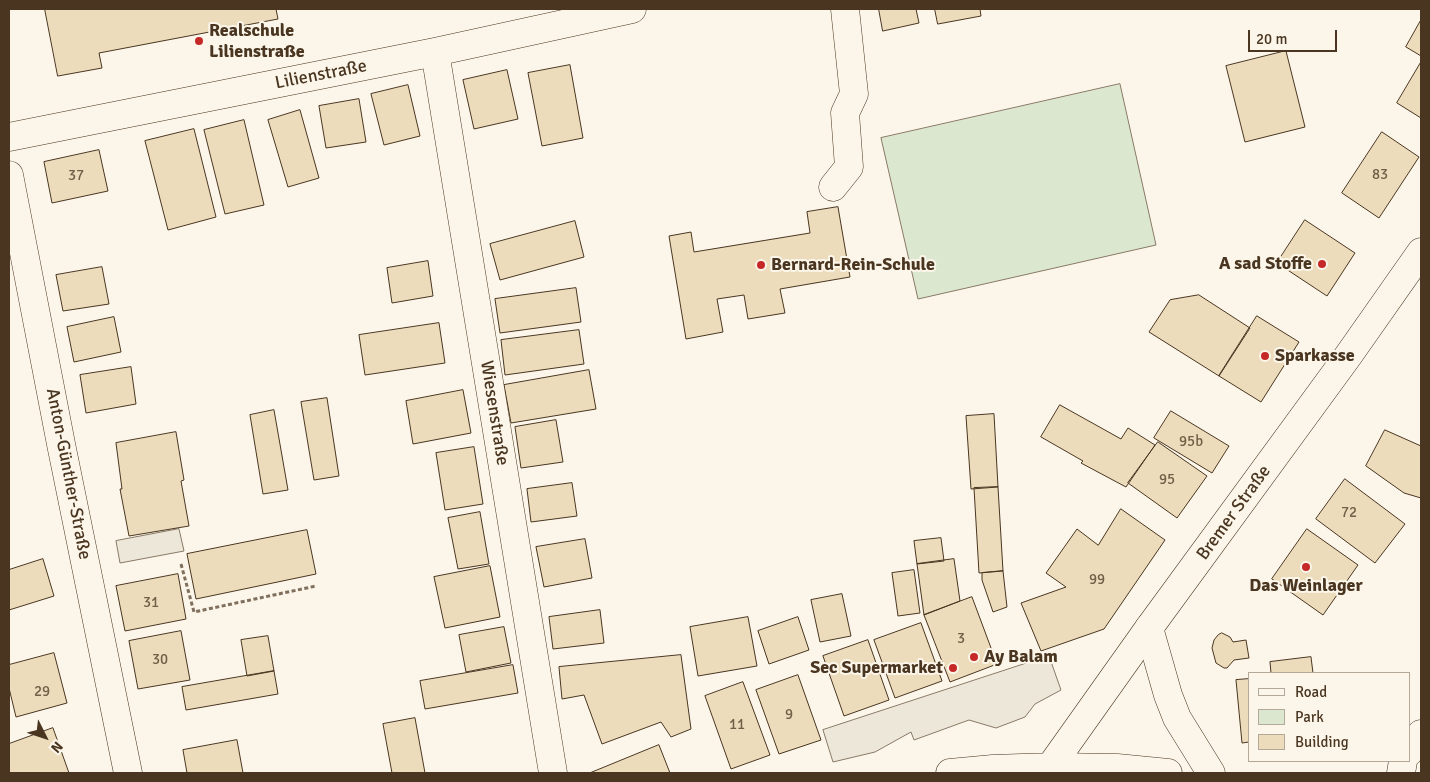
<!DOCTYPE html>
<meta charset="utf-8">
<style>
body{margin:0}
#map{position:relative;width:1430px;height:782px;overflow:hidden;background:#fbf6e9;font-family:Signika,sans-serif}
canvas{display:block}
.frame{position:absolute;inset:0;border:10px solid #4a3520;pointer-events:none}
.legend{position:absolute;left:1248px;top:672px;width:162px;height:90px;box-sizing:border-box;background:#fbf6e9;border:1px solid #b4a999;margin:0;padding:6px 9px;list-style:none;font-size:15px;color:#4a3520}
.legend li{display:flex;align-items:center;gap:10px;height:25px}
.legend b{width:25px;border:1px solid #b4a999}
.north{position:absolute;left:20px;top:712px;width:50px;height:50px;-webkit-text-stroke:4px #fbf6e9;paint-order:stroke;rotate:131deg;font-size:14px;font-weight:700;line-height:20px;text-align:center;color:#4a3520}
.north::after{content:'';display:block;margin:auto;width:18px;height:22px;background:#4a3520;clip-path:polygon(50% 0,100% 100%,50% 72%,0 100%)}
.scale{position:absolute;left:1248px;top:30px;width:89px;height:22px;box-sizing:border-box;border:2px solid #4a3520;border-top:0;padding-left:6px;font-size:15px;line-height:18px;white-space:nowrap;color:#4a3520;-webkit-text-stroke:4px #fbf6e9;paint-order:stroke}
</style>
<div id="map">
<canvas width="1430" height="782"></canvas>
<div class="frame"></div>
<ul class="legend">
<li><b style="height:6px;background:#fbf6e9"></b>Road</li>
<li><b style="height:14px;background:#dce7d0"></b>Park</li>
<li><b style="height:14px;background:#ecdcbc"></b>Building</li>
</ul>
<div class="north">N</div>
<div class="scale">20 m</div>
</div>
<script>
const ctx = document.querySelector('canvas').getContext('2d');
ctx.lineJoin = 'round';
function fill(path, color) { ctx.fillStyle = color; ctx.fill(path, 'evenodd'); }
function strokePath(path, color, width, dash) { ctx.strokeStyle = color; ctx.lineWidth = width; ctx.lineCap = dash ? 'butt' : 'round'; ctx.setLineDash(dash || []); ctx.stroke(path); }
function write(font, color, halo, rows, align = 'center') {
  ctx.font = font + ' Signika,sans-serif'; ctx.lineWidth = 4; ctx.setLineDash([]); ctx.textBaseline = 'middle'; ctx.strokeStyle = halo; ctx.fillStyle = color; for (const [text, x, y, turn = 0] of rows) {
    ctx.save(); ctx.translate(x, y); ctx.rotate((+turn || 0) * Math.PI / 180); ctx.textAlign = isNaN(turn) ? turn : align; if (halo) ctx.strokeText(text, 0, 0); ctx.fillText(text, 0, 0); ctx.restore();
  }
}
const green = new Path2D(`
 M 1120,84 L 1156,245 L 918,299 L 881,138 Z`);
fill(green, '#dce7d0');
strokePath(green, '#887966', 1);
const parking = new Path2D(`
 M 179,529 L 184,551 L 120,563 L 116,541 Z
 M 1049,656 L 1061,690 L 1035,704 L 1025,717 L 996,728 L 969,720 L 914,740 L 911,732 L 875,752 L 833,762 L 823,730 Z`);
fill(parking, '#ede7d9');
strokePath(parking, '#887966', 1);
const building = new Path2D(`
 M 45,9 L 276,9 L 278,19 L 99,53 L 102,68 L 58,76 Z
 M 879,9 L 916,9 L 919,23 L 883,31 Z
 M 935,9 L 980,9 L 981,16 L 938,24 Z
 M 1421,20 L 1421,56 L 1406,47 Z
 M 1286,51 L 1305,127 L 1245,142 L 1226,66 Z
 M 1421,62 L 1421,118 L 1397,103 Z
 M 570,65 L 583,138 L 542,146 L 528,73 Z
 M 507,70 L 518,119 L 474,129 L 463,80 Z
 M 408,85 L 420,136 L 384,145 L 371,94 Z
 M 359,99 L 366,142 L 326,148 L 319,106 Z
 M 300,110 L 319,178 L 288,187 L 268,120 Z
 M 244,120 L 264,205 L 225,214 L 204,130 Z
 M 194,129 L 216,217 L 168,230 L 145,141 Z
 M 1382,132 L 1419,157 L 1379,218 L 1342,193 Z
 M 99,150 L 108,191 L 52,203 L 44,162 Z
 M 838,207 L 850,277 L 780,289 L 785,313 L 748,319 L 744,295 L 717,299 L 723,332 L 686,339 L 669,236 L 691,232 L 694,252 L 810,233 L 807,212 Z
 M 1305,220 L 1355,253 L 1327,296 L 1277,263 Z
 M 575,221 L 584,257 L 500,280 L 490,244 Z
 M 428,261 L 433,296 L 392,303 L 387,268 Z
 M 102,267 L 109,304 L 63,311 L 56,275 Z
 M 576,288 L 581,322 L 500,333 L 495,299 Z
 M 1199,295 L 1250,328 L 1219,376 L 1149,332 L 1170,300 Z
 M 1257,316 L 1299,342 L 1261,402 L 1219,376 Z
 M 114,317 L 121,352 L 74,362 L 67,327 Z
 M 439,323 L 445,363 L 365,375 L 359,335 Z
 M 579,330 L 584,364 L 505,375 L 501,340 Z
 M 131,367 L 136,404 L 86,413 L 80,375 Z
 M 589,370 L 596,409 L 511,423 L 504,385 Z
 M 463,390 L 471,433 L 413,444 L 406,401 Z
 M 327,398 L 339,476 L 314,480 L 301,402 Z
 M 1060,405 L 1121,439 L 1128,428 L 1155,445 L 1126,487 L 1081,463 L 1083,461 L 1041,437 Z
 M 274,410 L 288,490 L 263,494 L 250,415 Z
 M 1171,411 L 1229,446 L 1212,473 L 1154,438 Z
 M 994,414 L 998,487 L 971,489 L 966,416 Z
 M 556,420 L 563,462 L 521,468 L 515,427 Z
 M 1385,430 L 1421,446 L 1421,498 L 1404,493 L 1366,466 Z
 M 176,432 L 184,480 L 181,481 L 189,526 L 129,536 L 120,489 L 122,489 L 116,443 Z
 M 1158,442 L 1207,476 L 1177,518 L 1128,483 Z
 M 474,447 L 483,504 L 445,510 L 436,453 Z
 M 1345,479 L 1405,524 L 1375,563 L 1316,519 Z
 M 572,483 L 577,516 L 531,522 L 527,489 Z
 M 998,487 L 1003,571 L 979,573 L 974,488 Z
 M 1121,509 L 1165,540 L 1104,629 L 1041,651 L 1021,603 L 1066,587 L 1046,573 L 1077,529 L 1098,545 Z
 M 480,512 L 489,564 L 458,569 L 448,518 Z
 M 1307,529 L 1358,565 L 1323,615 L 1272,579 Z
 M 307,530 L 316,574 L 196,599 L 187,554 Z
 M 941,538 L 944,561 L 917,564 L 914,541 Z
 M 585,539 L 592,578 L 544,587 L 536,547 Z
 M 43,559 L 54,596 L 9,610 L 9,570 Z
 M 954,559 L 960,601 L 924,615 L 917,564 Z
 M 490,566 L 500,617 L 445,628 L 434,577 Z
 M 914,570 L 920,613 L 898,616 L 892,573 Z
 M 1003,571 L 1007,607 L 993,612 L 982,580 L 982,573 Z
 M 178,574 L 186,619 L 125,631 L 116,586 Z
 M 842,594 L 851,636 L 820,642 L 811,600 Z
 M 972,597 L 997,664 L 950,682 L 924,615 Z
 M 600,610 L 604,643 L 553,649 L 549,617 Z
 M 748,617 L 757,666 L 698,676 L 690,627 Z
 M 798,617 L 809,650 L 769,664 L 758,631 Z
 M 921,623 L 942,681 L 895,698 L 874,640 Z
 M 504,627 L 511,663 L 466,672 L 459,635 Z
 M 181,631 L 190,680 L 138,689 L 129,641 Z
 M 1222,633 L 1230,637 L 1233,642 L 1246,640 L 1249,658 L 1234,660 L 1227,668 L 1224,668 L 1216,663 L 1212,648 L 1214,640 L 1218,635 Z
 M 268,636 L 274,671 L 247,676 L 241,640 Z
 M 868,640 L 889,700 L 844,716 L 823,656 Z
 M 54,653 L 67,703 L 16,717 L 9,688 L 9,665 Z
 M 681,655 L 691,729 L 671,737 L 661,722 L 602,744 L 584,695 L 562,699 L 559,667 Z
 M 1311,657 L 1313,673 L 1271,673 L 1270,662 Z
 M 513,665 L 518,693 L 425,709 L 420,681 Z
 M 274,671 L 278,694 L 186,710 L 182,687 Z
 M 798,675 L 821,740 L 779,754 L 756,690 Z
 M 1249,679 L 1249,742 L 1242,743 L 1236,680 Z
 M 743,682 L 770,755 L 731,769 L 705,696 Z
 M 415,718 L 425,773 L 392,773 L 383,724 Z
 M 53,728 L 69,773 L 9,773 L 9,744 Z
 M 237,740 L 243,773 L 187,773 L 183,750 Z
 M 659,745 L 670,773 L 590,773 Z`);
fill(building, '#ecdcbc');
strokePath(building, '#4a3520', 1);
const minor = new Path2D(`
 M 435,52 L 553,773
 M 9,137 L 435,52 L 632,9
 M 833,187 L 849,167 L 845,113 L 854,94 L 845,9
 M 1149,628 L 1168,695 L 1177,718 L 1211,773
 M 1409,752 L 1421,734
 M 1051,767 L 1117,768 L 1168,773
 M 1401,773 L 1403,761`);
const major = new Path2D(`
 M 9,175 L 61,444 L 128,773
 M 950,773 L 993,769 L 1051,767
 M 1046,773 L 1149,628 L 1348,356 L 1421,252`);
strokePath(minor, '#4a3520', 29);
strokePath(major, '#4a3520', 29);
strokePath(new Path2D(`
 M 181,564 L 194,612 L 316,586`), '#7f6f5c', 3, [4, 2.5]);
strokePath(minor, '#fbf6e9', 28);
strokePath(major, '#fbf6e9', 28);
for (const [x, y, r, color] of [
 [199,41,5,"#c62828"],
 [1322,264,5,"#c62828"],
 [761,265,5,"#c62828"],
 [1265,356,5,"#c62828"],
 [1306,567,5,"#c62828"],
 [974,657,5,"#c62828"],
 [953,668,5,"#c62828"]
]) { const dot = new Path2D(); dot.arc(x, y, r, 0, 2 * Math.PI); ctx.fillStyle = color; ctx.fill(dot); strokePath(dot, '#fbf6e9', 2); }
write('15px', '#725f47', null, [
 ["83",1380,175],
 ["37",76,176],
 ["95b",1191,442],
 ["95",1167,480],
 ["72",1349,513],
 ["99",1097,580],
 ["31",151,603],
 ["3",961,639],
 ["30",160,660],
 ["29",42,692],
 ["9",789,715],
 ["11",737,725]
]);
write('bold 18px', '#4a3520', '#fbf6e9', [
 ["Realschule",209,31],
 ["Lilienstraße",209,52],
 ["A sad Stoffe",1312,264,"right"],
 ["Bernard-Rein-Schule",771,265],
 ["Sparkasse",1275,356],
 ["Das Weinlager",1306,586,"center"],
 ["Ay Balam",984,657],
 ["Sec Supermarket",943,668,"right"]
], 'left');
write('18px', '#4a3520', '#fbf6e9', [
 ["Lilienstraße",321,75,-11],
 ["Wiesenstraße",494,413,81],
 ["Anton-Günther-Straße",68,474,79],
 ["Bremer Straße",1234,513,-54]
]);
</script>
